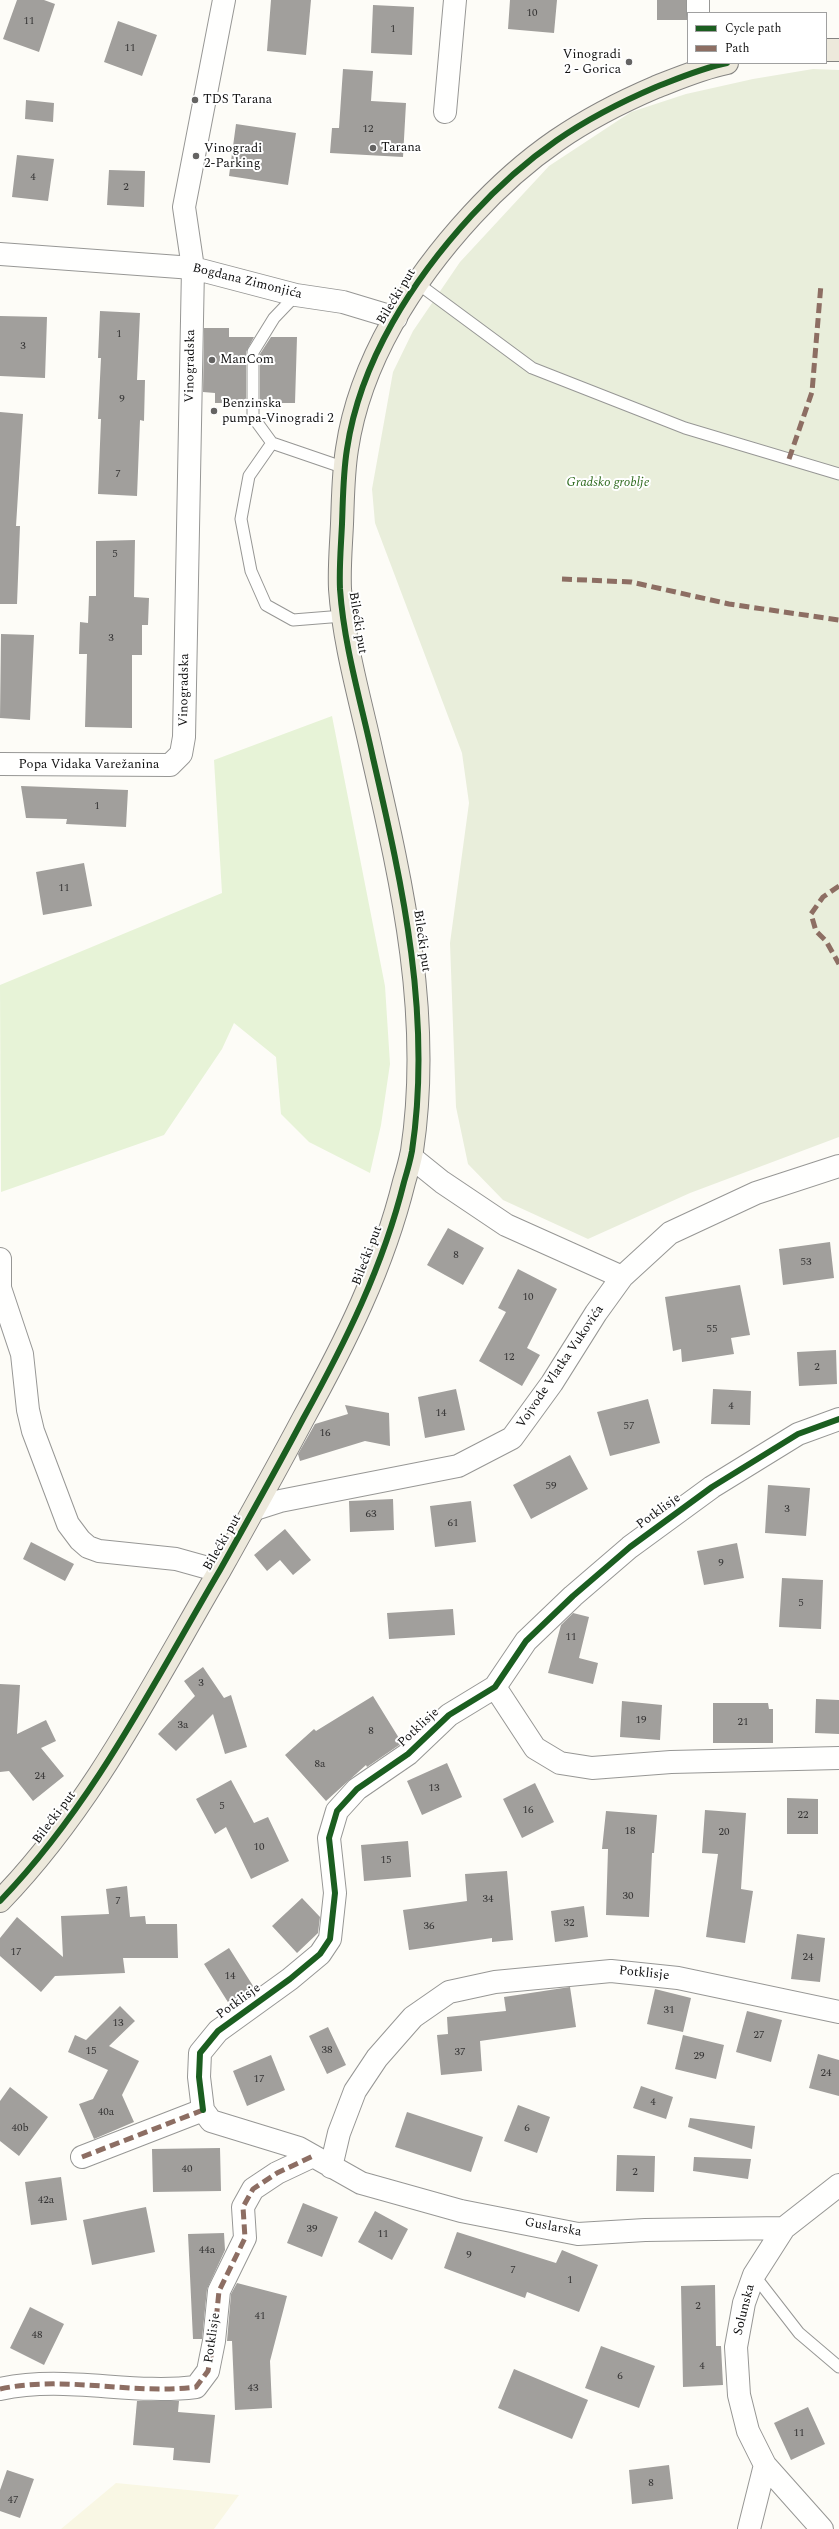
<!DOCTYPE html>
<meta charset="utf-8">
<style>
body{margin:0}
#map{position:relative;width:839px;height:2529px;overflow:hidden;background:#fdfcf7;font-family:Spectral,serif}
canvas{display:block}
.legend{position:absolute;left:687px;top:12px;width:140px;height:52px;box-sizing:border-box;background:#fff;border:1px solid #a0a0a0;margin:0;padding:5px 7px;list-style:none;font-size:12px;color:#111}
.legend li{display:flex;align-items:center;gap:8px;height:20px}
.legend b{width:20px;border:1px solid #a0a0a0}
</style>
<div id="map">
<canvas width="839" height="2529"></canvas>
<ul class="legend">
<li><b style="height:5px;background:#1b5e20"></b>Cycle path</li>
<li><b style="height:5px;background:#8d6e63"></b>Path</li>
</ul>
</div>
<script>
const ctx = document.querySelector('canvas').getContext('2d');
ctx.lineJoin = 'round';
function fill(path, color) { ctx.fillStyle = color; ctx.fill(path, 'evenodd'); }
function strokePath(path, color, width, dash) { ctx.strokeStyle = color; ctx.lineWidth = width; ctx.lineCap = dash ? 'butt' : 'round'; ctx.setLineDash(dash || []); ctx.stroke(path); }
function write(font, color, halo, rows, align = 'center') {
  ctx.font = font + ' Spectral,serif'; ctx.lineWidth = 4; ctx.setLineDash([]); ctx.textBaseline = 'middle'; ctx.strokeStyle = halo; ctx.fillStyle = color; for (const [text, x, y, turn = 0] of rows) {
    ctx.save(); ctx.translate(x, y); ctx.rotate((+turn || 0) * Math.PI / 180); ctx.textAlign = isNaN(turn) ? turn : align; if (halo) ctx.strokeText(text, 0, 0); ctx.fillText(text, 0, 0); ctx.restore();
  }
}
fill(new Path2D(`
 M 116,2483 L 239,2495 L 214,2529 L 61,2529 Z`), '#f9f7e4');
fill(new Path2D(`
 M 332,716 L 385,986 L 390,1064 L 381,1125 L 370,1173 L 309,1142 L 281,1114 L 276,1057 L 234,1023 L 222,1049 L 164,1135 L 1,1192 L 0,985 L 222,893 L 214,760 Z`), '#e7f3d7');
fill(new Path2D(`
 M 813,69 L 839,70 L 839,1137 L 690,1193 L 588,1239 L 503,1200 L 468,1164 L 456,1107 L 450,943 L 469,803 L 462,753 L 375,523 L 372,489 L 393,372 L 413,331 L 460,262 L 549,166 L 631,112 L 686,94 L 753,79 Z`), '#e9eedb');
fill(new Path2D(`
 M 17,0 L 44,0 L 55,4 L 39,52 L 3,39 Z
 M 271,0 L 311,0 L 306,55 L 267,51 Z
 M 510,0 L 557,0 L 554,33 L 508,29 Z
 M 657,0 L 686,0 L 688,20 L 657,20 Z
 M 373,5 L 414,7 L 412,55 L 371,53 Z
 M 118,21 L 157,35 L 142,76 L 104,62 Z
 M 343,69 L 373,71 L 371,101 L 406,103 L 403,157 L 330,153 L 332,128 L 339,128 Z
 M 26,100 L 54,103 L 53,122 L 25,119 Z
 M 236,124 L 296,133 L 288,185 L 229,176 Z
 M 17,155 L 54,159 L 48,201 L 12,197 Z
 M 109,170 L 145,171 L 144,207 L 107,205 Z
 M 100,311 L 140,313 L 137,380 L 145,380 L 144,421 L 140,420 L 137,496 L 98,494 L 101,419 L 98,419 L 101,358 L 98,358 Z
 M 0,316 L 47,317 L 45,378 L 0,376 Z
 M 204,328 L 229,328 L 229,337 L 254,337 L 246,352 L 246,403 L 215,403 L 215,393 L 203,392 Z
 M 271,337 L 297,337 L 295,403 L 260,403 L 260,354 Z
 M 0,412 L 23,414 L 16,526 L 20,526 L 17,604 L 0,604 Z
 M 135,540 L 134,597 L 149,598 L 148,625 L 142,625 L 142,655 L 132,655 L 132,728 L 85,727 L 87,654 L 79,654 L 80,622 L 88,623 L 89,596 L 96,596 L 96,541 Z
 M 1,634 L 34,635 L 30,720 L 0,718 Z
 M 21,786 L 128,790 L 126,827 L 66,824 L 67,819 L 26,818 Z
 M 84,863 L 92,906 L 43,915 L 36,872 Z
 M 448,1228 L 484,1248 L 463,1285 L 427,1265 Z
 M 830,1242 L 834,1278 L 783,1285 L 779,1249 Z
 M 518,1269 L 557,1289 L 527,1348 L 540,1355 L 522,1386 L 479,1361 L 506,1312 L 498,1308 Z
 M 740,1285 L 750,1335 L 731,1338 L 734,1354 L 682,1362 L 681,1349 L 673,1351 L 665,1297 Z
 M 836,1350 L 837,1384 L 799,1386 L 797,1352 Z
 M 456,1389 L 465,1430 L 425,1438 L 418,1397 Z
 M 713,1389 L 751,1391 L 750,1425 L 711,1424 Z
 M 648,1399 L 660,1443 L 610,1456 L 597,1412 Z
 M 345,1405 L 389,1413 L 390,1446 L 365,1441 L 300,1461 L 298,1454 L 315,1424 L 348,1414 Z
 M 570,1455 L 588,1489 L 531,1519 L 513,1485 Z
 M 768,1485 L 810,1488 L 806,1536 L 765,1533 Z
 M 393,1499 L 394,1530 L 350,1532 L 349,1501 Z
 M 471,1501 L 476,1542 L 435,1547 L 430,1506 Z
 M 285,1529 L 311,1560 L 293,1575 L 280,1560 L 267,1571 L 254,1555 Z
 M 31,1542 L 74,1564 L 65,1581 L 23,1559 Z
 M 737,1543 L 744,1578 L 704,1585 L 697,1551 Z
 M 782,1578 L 823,1580 L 821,1629 L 779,1627 Z
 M 453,1609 L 455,1635 L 389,1639 L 387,1613 Z
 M 573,1613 L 589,1617 L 579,1658 L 598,1663 L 593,1684 L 548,1673 L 561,1625 Z
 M 203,1667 L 224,1698 L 231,1695 L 247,1747 L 225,1754 L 213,1714 L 176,1751 L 158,1734 L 195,1696 L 184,1681 Z
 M 0,1684 L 20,1685 L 17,1734 L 46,1720 L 56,1741 L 41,1748 L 64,1776 L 33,1801 L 9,1771 L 0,1772 Z
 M 373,1696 L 402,1743 L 367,1767 L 366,1765 L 326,1801 L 285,1755 L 314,1729 L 316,1731 Z
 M 816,1699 L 839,1700 L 839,1734 L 815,1733 Z
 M 622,1701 L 662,1705 L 660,1740 L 620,1737 Z
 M 713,1703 L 768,1703 L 769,1709 L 773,1709 L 773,1743 L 713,1743 Z
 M 447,1763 L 462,1797 L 422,1815 L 407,1781 Z
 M 231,1780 L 254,1823 L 268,1817 L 289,1861 L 251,1879 L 226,1827 L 215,1834 L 196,1799 Z
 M 535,1783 L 554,1822 L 522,1838 L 503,1799 Z
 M 787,1798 L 818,1799 L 818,1834 L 787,1834 Z
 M 705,1810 L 746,1813 L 741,1889 L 753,1891 L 745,1943 L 706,1937 L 718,1854 L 702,1853 Z
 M 606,1811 L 657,1815 L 654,1853 L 652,1853 L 649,1917 L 606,1915 L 608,1849 L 602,1849 Z
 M 408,1841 L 411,1877 L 364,1881 L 361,1845 Z
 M 507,1871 L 513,1940 L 492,1942 L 492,1938 L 409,1950 L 403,1910 L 467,1901 L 465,1874 Z
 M 127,1886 L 130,1917 L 145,1916 L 146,1924 L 177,1924 L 178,1958 L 123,1958 L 125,1973 L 55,1976 L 41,1992 L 0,1956 L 0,1938 L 17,1917 L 63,1957 L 61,1916 L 109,1914 L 106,1889 Z
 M 302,1898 L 320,1917 L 318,1933 L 297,1953 L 272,1926 Z
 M 584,1906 L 588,1937 L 555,1942 L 551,1911 Z
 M 797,1934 L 825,1938 L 820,1982 L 791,1979 Z
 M 229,1948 L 255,1989 L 231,2007 L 204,1964 Z
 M 570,1987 L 576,2027 L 480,2041 L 482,2071 L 441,2075 L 437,2035 L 448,2034 L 447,2017 L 506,2011 L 504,1997 Z
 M 655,1989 L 691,1998 L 683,2032 L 647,2024 Z
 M 120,2006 L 135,2021 L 109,2046 L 139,2061 L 122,2095 L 134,2122 L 94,2139 L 79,2104 L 93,2099 L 108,2070 L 68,2052 L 75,2035 L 86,2040 Z
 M 747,2011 L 782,2020 L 771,2062 L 736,2052 Z
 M 328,2027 L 346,2065 L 327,2074 L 309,2036 Z
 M 683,2035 L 724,2045 L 716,2079 L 675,2069 Z
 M 818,2054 L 839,2060 L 839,2096 L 809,2088 Z
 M 271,2055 L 285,2090 L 247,2106 L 233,2071 Z
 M 641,2086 L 673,2097 L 666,2119 L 633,2108 Z
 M 10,2087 L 48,2117 L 19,2156 L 0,2141 L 0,2101 Z
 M 518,2105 L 550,2117 L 537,2153 L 504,2141 Z
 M 407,2112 L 483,2137 L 471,2172 L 395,2147 Z
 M 690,2118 L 755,2126 L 752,2149 L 688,2127 Z
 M 220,2148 L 221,2191 L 153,2192 L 152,2149 Z
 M 617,2155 L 655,2156 L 654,2192 L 616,2191 Z
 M 694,2157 L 751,2159 L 748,2179 L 693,2171 Z
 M 61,2177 L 67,2220 L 31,2225 L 25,2182 Z
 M 303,2203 L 338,2217 L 322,2257 L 287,2243 Z
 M 146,2207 L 155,2252 L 92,2265 L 83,2220 Z
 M 375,2211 L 408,2229 L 392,2260 L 358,2242 Z
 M 457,2232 L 556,2263 L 562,2250 L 598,2265 L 579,2312 L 527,2292 L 525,2298 L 444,2268 Z
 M 224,2233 L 225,2250 L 207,2289 L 202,2339 L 193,2339 L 188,2234 Z
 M 237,2283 L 287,2296 L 270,2361 L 272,2408 L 235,2410 L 232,2341 L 227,2341 L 231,2294 Z
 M 715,2285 L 716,2346 L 721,2346 L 723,2385 L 683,2387 L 681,2286 Z
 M 30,2307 L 64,2324 L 44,2365 L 10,2348 Z
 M 601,2346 L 655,2366 L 639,2408 L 585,2388 Z
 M 514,2369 L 588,2400 L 572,2439 L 498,2408 Z
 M 137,2401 L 179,2401 L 178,2412 L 215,2415 L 210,2463 L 173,2460 L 174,2448 L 133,2445 Z
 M 808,2407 L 825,2444 L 791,2460 L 774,2423 Z
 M 669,2465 L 673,2499 L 632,2504 L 629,2470 Z
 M 7,2470 L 34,2479 L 20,2518 L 0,2511 L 0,2490 Z`), '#a19f9c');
const service = new Path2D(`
 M 417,283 L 532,368 L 685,428 L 839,474
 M 296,295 L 274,318 L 253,352 L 253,417 L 272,443 L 345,468
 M 272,443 L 249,476 L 241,519 L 251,571 L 266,605 L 293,620 L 343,616
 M 754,2275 L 799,2333 L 839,2367`);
const minor = new Path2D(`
 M 698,0 L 698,13
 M 445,112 L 455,0
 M 0,254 L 193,268 L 296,295 L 343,302 L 396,318
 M 0,764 L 170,765 L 181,754 L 184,737 L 193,268 L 184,207 L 224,0
 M 411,1157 L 442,1182 L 506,1225 L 622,1277
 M 0,1259 L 0,1288 L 22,1354 L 28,1410 L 33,1431 L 68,1524 L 80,1540 L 88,1547 L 99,1551 L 176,1559 L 219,1571
 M 255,1509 L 280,1501 L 458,1466 L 512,1438 L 552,1383 L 596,1313 L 622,1277 L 670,1233 L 756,1193 L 839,1166
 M 495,1687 L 535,1748 L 560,1763 L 592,1768 L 671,1762 L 839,1758
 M 203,2110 L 199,2077 L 200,2053 L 218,2031 L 290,1979 L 320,1954 L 330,1939 L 335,1893 L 329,1838 L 337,1811 L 357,1789 L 408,1754 L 449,1715 L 495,1687 L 526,1641 L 573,1596 L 630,1547 L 712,1487 L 798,1434 L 839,1419
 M 203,2110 L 211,2121 L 299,2148 L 361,2183 L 461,2211 L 578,2234 L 645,2230 L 784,2228
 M 82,2157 L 203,2110
 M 331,2167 L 339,2133 L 355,2091 L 377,2058 L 413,2017 L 449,1992 L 495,1982 L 611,1971 L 678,1978 L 839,2012
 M 0,2389 C 65,2375 131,2395 196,2387 L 208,2371 L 214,2341 L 219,2291 L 245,2238 L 243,2207 L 253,2189 L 277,2173 L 313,2156
 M 749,2529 L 765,2465
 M 822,2529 L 765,2465 L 748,2431 L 739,2395 L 736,2347 L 744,2303 L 754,2275 L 784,2228 L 839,2185`);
const primary = new Path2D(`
 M 826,50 L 839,50
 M 0,1901 C 93,1805 153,1684 220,1570 C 248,1520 276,1470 303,1419 C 345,1343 383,1267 404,1182 C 407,1172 410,1162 412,1151 C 432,1017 403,888 373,758 C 361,702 344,646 340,589 C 339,567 341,546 342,524 C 343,499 343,474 347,449 C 360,361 413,279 472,215 C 527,155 581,119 656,87 C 679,78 702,68 727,63`);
strokePath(service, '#979795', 13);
strokePath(minor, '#979795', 24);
strokePath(primary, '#858482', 24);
strokePath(service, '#fffffe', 11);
strokePath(minor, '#fffffe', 22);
strokePath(primary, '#ede9dc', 22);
strokePath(new Path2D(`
 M 789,459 L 812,392 L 821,284
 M 562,579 L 631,582 L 729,604 L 839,620
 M 839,886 L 823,897 L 811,914 L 816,931 L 826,941 L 839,964
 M 82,2157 L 203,2110
 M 0,2389 C 65,2375 131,2395 196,2387 L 208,2371 L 214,2341 L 219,2291 L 245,2238 L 243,2207 L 253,2189 L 277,2173 L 313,2156`), '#8d6e63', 5, [10, 5]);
strokePath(new Path2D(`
 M 0,1901 C 93,1805 153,1684 220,1570 C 248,1520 276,1470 303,1419 C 345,1343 383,1267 404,1182 C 407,1172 410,1162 412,1151 C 432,1017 403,888 373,758 C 361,702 344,646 340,589 C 339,567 341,546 342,524 C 343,499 343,474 347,449 C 360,361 413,279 472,215 C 527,155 581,119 656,87 C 679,78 702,68 727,63
 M 203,2110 L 199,2077 L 200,2053 L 218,2031 L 290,1979 L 320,1954 L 330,1939 L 335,1893 L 329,1838 L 337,1811 L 357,1789 L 408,1754 L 449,1715 L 495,1687 L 526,1641 L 573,1596 L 630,1547 L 712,1487 L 798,1434 L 839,1419`), '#1b5e20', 6);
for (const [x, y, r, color] of [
 [629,62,4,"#646362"],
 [195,100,4,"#646362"],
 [373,148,4,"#646362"],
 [196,156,4,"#646362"],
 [212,360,4,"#646362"],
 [214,411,4,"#646362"]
]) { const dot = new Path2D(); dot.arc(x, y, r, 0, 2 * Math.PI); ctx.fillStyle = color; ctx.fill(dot); strokePath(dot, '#fff', 1.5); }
write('11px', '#353434', null, [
 ["10",532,14],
 ["11",29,22],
 ["1",393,30],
 ["11",130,49],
 ["12",368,130],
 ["4",33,178],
 ["2",126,188],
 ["1",119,335],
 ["3",23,347],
 ["9",122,400],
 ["7",118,475],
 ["5",115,555],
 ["3",111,639],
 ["1",97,807],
 ["11",64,889],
 ["8",456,1256],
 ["53",806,1263],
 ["10",528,1298],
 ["55",712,1330],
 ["12",509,1358],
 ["2",817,1368],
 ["4",731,1407],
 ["14",441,1414],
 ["57",629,1427],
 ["16",325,1434],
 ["59",551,1487],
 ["3",787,1510],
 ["63",371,1515],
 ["61",453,1524],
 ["9",721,1564],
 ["5",801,1604],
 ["11",571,1638],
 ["3",201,1684],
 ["19",641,1721],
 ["21",743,1723],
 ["3а",183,1726],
 ["8",371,1732],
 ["8a",320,1765],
 ["24",40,1777],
 ["13",434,1789],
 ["5",222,1807],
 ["16",528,1811],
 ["22",803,1816],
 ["18",630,1832],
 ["20",724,1833],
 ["10",259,1848],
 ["15",386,1861],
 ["30",628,1897],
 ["34",488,1900],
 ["7",118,1902],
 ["32",569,1924],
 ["36",429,1927],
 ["17",16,1953],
 ["24",808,1958],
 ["14",230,1977],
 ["31",669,2011],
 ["13",118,2024],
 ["27",759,2036],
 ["38",327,2051],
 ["15",91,2052],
 ["37",460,2053],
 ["29",699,2057],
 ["24",826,2074],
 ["17",259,2080],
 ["4",653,2103],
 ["40a",106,2113],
 ["40b",20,2129],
 ["6",527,2129],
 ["40",187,2170],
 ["2",635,2173],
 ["42a",46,2201],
 ["39",312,2230],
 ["11",383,2235],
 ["44a",207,2251],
 ["9",469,2256],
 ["7",513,2271],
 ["1",570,2281],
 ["2",698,2307],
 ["41",260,2317],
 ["48",37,2336],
 ["4",702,2367],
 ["6",620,2377],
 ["43",253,2389],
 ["11",799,2434],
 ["8",651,2484],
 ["47",13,2501]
]);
write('13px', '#111', '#fff', [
 ["Vinogradi",621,55,"right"],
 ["2 - Gorica",621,70,"right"],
 ["TDS Tarana",203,100],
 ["Tarana",381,148],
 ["Vinogradi",204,149],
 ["2-Parking",204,164],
 ["ManCom",220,360],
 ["Benzinska",222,404],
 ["pumpa-Vinogradi 2",222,419]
], 'left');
write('13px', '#111', '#fff', [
 ["Bogdana Zimonjića",247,282,14],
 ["Bilećki put",397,297,-59],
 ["Vinogradska",191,366,-89],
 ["Bilećki put",357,623,81],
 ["Vinogradska",185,690,-89],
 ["Popa Vidaka Varežanina",89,765],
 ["Bilećki put",421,941,82],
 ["Bilećki put",368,1256,-69],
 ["Vojvode Vlatka Vukovića",561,1367,-56],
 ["Potklisje",659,1512,-36],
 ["Bilećki put",223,1543,-60],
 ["Potklisje",419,1728,-43],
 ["Bilećki put",55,1818,-53],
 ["Potklisje",644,1974,6],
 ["Potklisje",239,2002,-36],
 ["Guslarska",553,2228,10],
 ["Solunska",745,2310,-76],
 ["Potklisje",213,2338,-82]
]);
write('italic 13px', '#2f6b1f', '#fff', [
 ["Gradsko groblje",608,483]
]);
</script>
